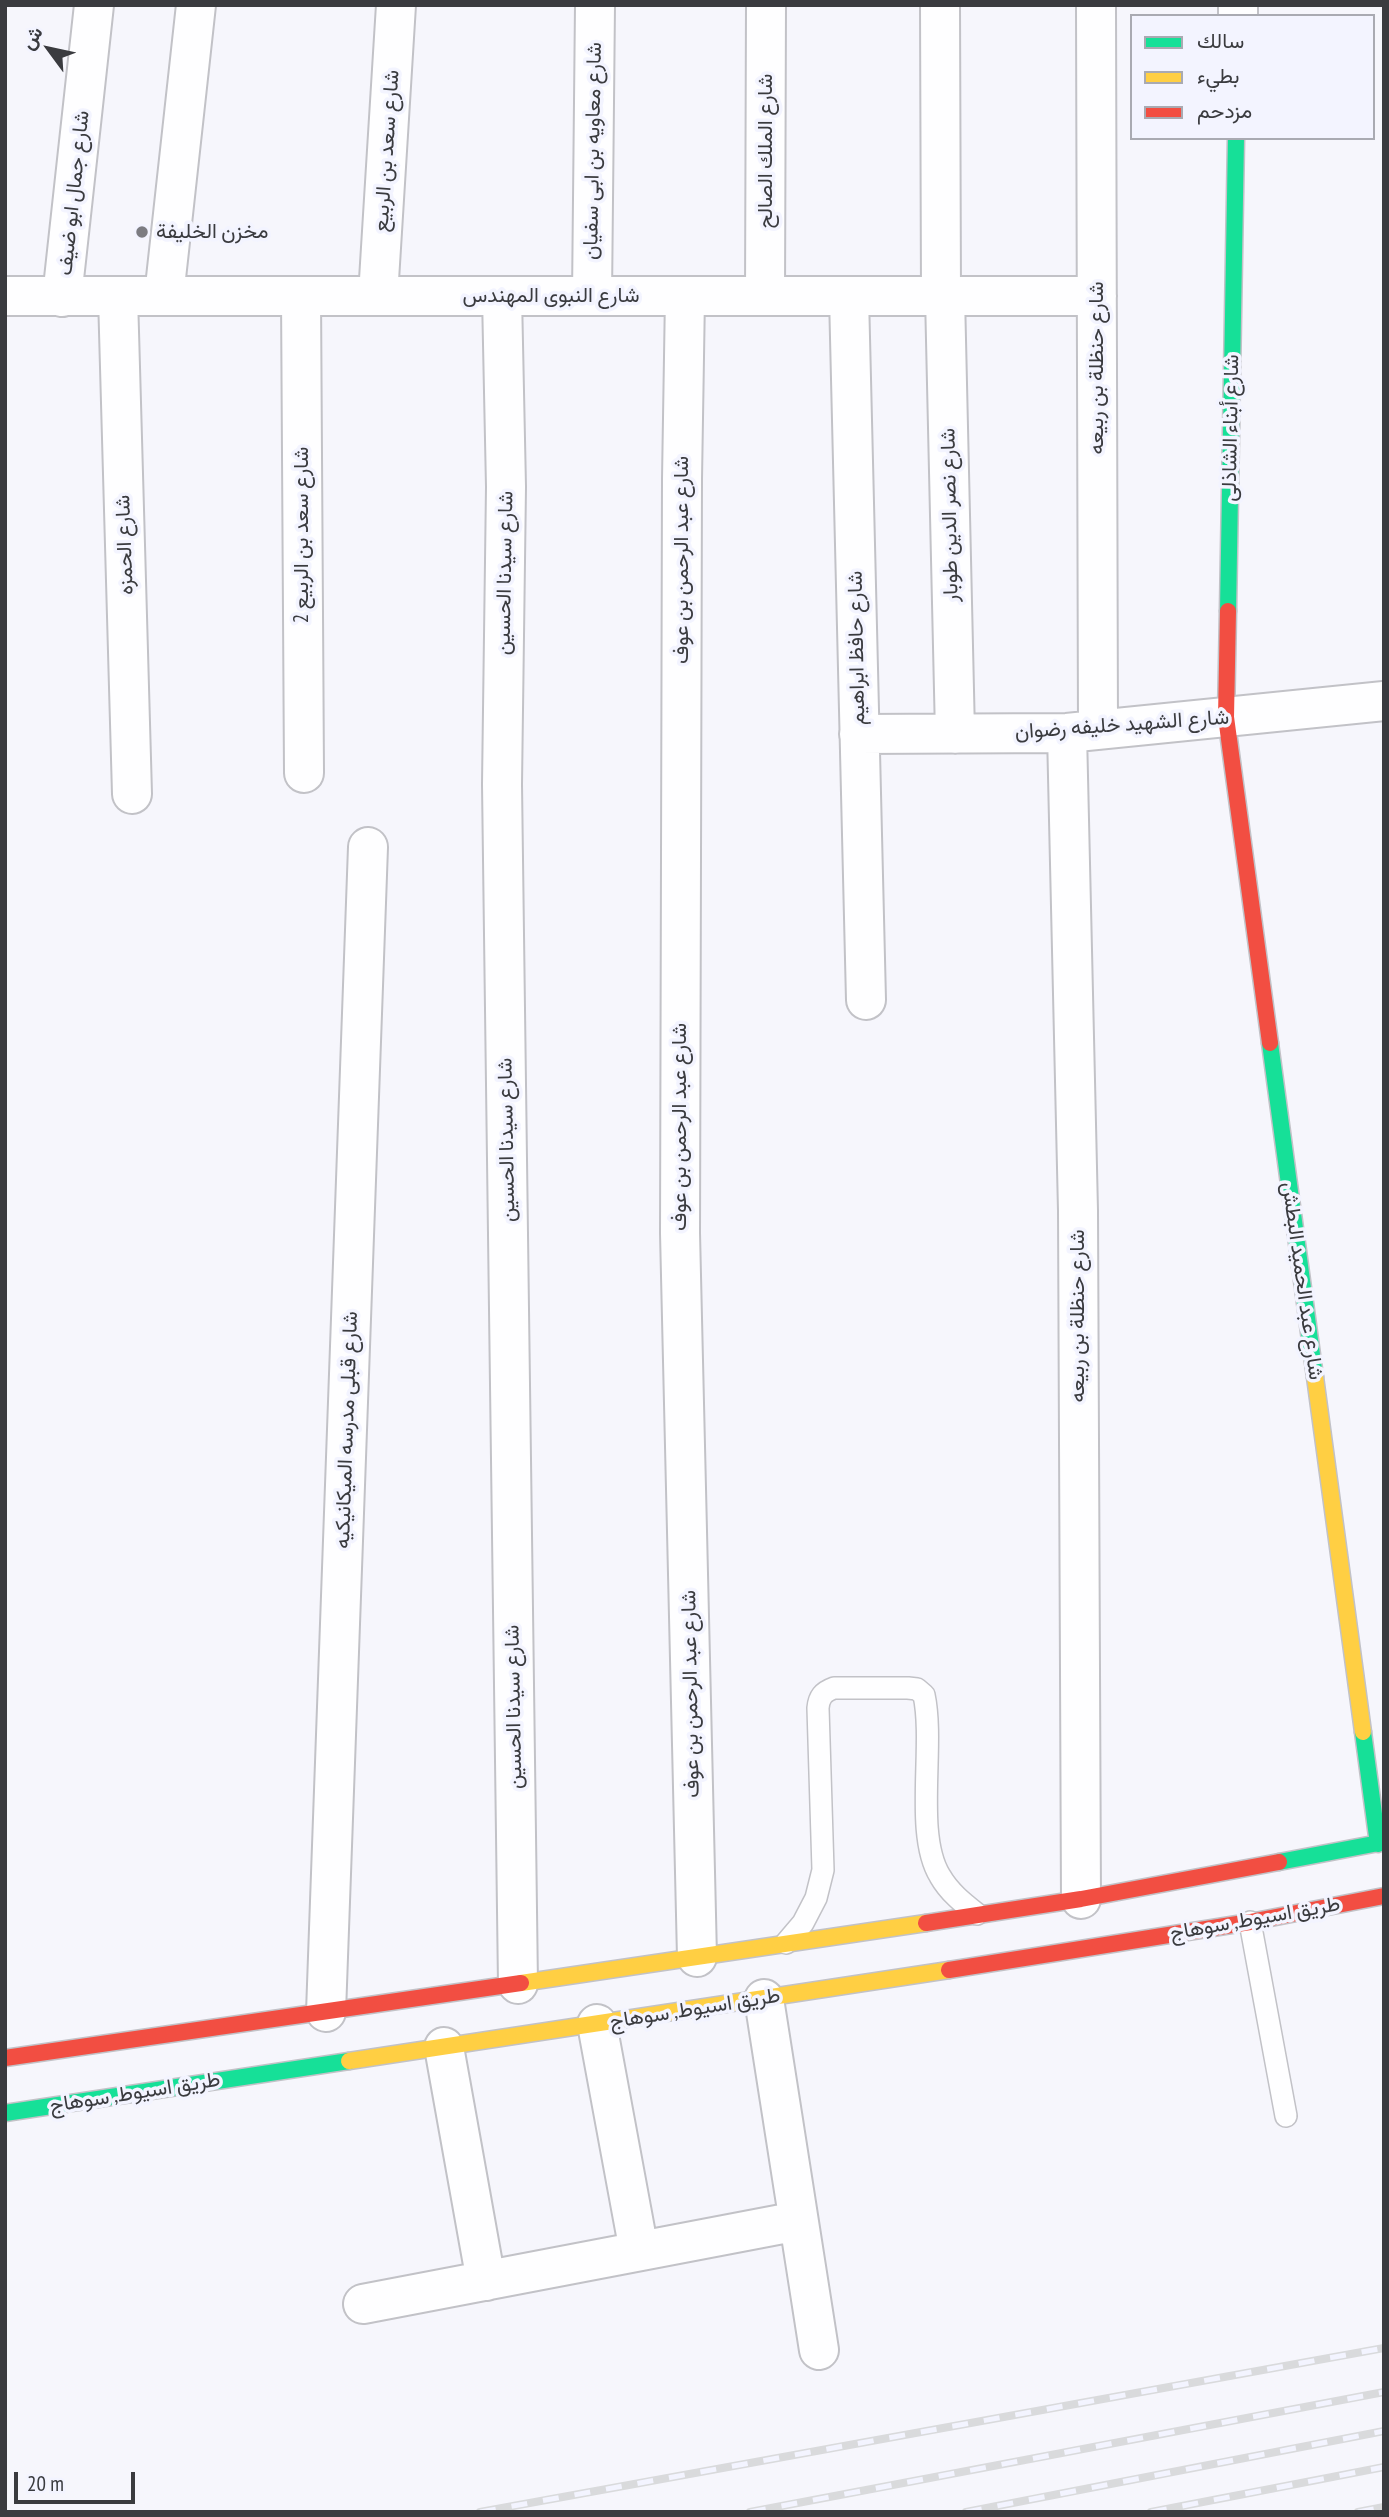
<!DOCTYPE html>
<meta charset="utf-8">
<style>
body{margin:0}
#map{position:relative;width:1389px;height:2517px;overflow:hidden;background:#f6f6fc;font-family:"PT Sans Narrow",Vazirmatn,sans-serif}
canvas{display:block}
.frame{position:absolute;inset:0;border:7px solid #3a3b3f;pointer-events:none}
.legend{position:absolute;left:1130px;top:14px;width:245px;height:126px;box-sizing:border-box;background:#f3f4ff;border:2px solid #a9aab2;margin:0;padding:9px 12px;list-style:none;font-size:21px;color:#3a3b3f}
.legend li{display:flex;align-items:center;gap:14px;height:35px}
.legend b{width:35px;border:2px solid #a9aab2}
.north{position:absolute;left:14px;top:14px;width:70px;height:70px;-webkit-text-stroke:5px #f3f4ff;paint-order:stroke;rotate:303deg;font-size:19px;font-weight:700;line-height:28px;text-align:center;color:#3a3b3f}
.north::after{content:'';display:block;margin:auto;width:24px;height:32px;background:#3a3b3f;clip-path:polygon(50% 0,100% 100%,50% 72%,0 100%)}
.scale{position:absolute;left:14px;top:2472px;width:121px;height:32px;box-sizing:border-box;border:4px solid #3a3b3f;border-top:0;padding-left:9px;font-size:21px;line-height:24px;white-space:nowrap;color:#3a3b3f;-webkit-text-stroke:5px #f3f4ff;paint-order:stroke}
</style>
<div id="map">
<canvas width="1389" height="2517"></canvas>
<div class="frame"></div>
<ul class="legend">
<li><b style="height:9px;background:#16e098"></b>سالك</li>
<li><b style="height:9px;background:#ffcf43"></b>بطيء</li>
<li><b style="height:9px;background:#f24e42"></b>مزدحم</li>
</ul>
<div class="north">ش</div>
<div class="scale">20 m</div>
</div>
<script>
const ctx = document.querySelector('canvas').getContext('2d');
ctx.lineJoin = 'round';
function strokePath(path, color, width, dash) { ctx.strokeStyle = color; ctx.lineWidth = width; ctx.lineCap = dash ? 'butt' : 'round'; ctx.setLineDash(dash || []); ctx.stroke(path); }
function write(font, color, halo, rows, align = 'center') {
  ctx.font = font + ' "PT Sans Narrow",Vazirmatn,sans-serif'; ctx.lineWidth = 7; ctx.setLineDash([]); ctx.textBaseline = 'middle'; ctx.strokeStyle = halo; ctx.fillStyle = color; for (const [text, x, y, turn = 0] of rows) {
    ctx.save(); ctx.translate(x, y); ctx.rotate((+turn || 0) * Math.PI / 180); ctx.textAlign = isNaN(turn) ? turn : align; if (halo) ctx.strokeText(text, 0, 0); ctx.fillText(text, 0, 0); ctx.restore();
  }
}
const lane = new Path2D(`
 M 1250,1922 L 1286,2116
 M 786,1943 L 803,1923 L 816,1898 L 823,1870 L 818,1708 C 819,1697 823,1692 834,1688 L 908,1688 L 917,1689 L 924,1695 C 935,1746 914,1834 940,1876 C 949,1892 963,1903 977,1914`);
const street = new Path2D(`
 M 940,5 L 941,296
 M 1096,5 L 1098,730
 M 1238,16 L 1238,5
 M 5,296 L 1097,296
 M 118,296 L 132,794
 M 164,296 L 196,5
 M 301,296 L 304,773
 M 378,296 L 396,5
 M 502,296 L 506,487 L 502,784 L 518,1984
 M 592,296 L 595,5
 M 685,296 L 682,479 L 680,1233 L 697,1957
 M 765,296 L 766,5
 M 849,296 L 866,1000
 M 945,296 L 955,734
 M 62,297 L 94,5
 M 1067,733 L 1078,1211 L 1081,1899
 M 859,734 L 1067,733 L 1384,701
 M 764,1999 L 819,2350
 M 326,2012 L 368,847
 M 597,2024 L 639,2251
 M 444,2047 L 486,2281
 M 363,2304 L 798,2221`);
const fast = new Path2D(`
 M 1228,611 L 1236,138
 M 1270,1043 L 1315,1377
 M 1363,1732 L 1378,1844
 M 1279,1862 L 1384,1842
 M 5,2113 L 349,2061`);
const slow = new Path2D(`
 M 1315,1377 L 1363,1732
 M 521,1983 L 926,1923
 M 349,2061 L 949,1970`);
const jam = new Path2D(`
 M 1228,611 L 1226,717 L 1270,1043
 M 926,1923 L 1081,1899 L 1279,1862
 M 949,1970 L 1250,1922 L 1384,1896
 M 5,2058 L 521,1983`);
strokePath(lane, '#c2c2c7', 24);
strokePath(street, '#c2c2c7', 42);
strokePath(fast, '#c2c2c7', 19);
strokePath(slow, '#c2c2c7', 19);
strokePath(jam, '#c2c2c7', 19);
strokePath(lane, '#fefeff', 21);
strokePath(street, '#fefeff', 38);
strokePath(fast, '#16e098', 16);
strokePath(slow, '#ffcf43', 16);
strokePath(jam, '#f24e42', 16);
const rail = new Path2D(`
 M 480,2512 L 1384,2348
 M 750,2512 L 1384,2392
 M 966,2512 L 1384,2431
 M 1151,2512 L 1384,2467
 M 1358,2512 L 1384,2507`);
strokePath(rail, '#d9dadc', 8);
strokePath(rail, '#f3f4ff', 5, [16]);
for (const [x, y, r, color] of [
 [142,232,7,"#7c7c81"]
]) { const dot = new Path2D(); dot.arc(x, y, r, 0, 2 * Math.PI); ctx.fillStyle = color; ctx.fill(dot); strokePath(dot, '#f3f4ff', 2.5); }
write('21px', '#3a3b3f', '#f3f4ff', [
 ["شارع سعد بن الربيع",387,151,-86],
 ["شارع معاويه بن ابى سفيان",593,151,-89],
 ["شارع الملك الصالح",766,151,-90],
 ["شارع جمال ابو ضيف",74,193,-84],
 ["شارع النبوى المهندس",551,296],
 ["شارع حنظلة بن ربيعه",1097,368,-90],
 ["شارع أبناء الشاذلى",1231,428,-89],
 ["شارع نصر الدين طوبار",950,515,-91],
 ["شارع سعد بن الربيع 2",302,535,-90],
 ["شارع الحمزه",125,545,-92],
 ["شارع عبد الرحمن بن عوف",682,560,-90],
 ["شارع سيدنا الحسين",505,573,-89],
 ["شارع حافظ ابراهيم",857,648,-91],
 ["شارع الشهيد خليفه رضوان",1122,725,-4],
 ["شارع عبد الرحمن بن عوف",680,1127,-90],
 ["شارع سيدنا الحسين",507,1140,-91],
 ["شارع عبد الحميد البطش",1302,1281,82],
 ["شارع حنظلة بن ربيعه",1078,1316,-90],
 ["شارع قبلى مدرسه الميكانيكيه",347,1430,-88],
 ["شارع عبد الرحمن بن عوف",691,1694,-91],
 ["شارع سيدنا الحسين",514,1707,-91],
 ["طريق اسيوط, سوهاج",1255,1919,-10],
 ["طريق اسيوط, سوهاج",695,2009,-9],
 ["طريق اسيوط, سوهاج",135,2093,-9]
]);
write('21px', '#3a3b3f', '#f3f4ff', [
 ["مخزن الخليفة",156,232]
], 'left');
</script>
